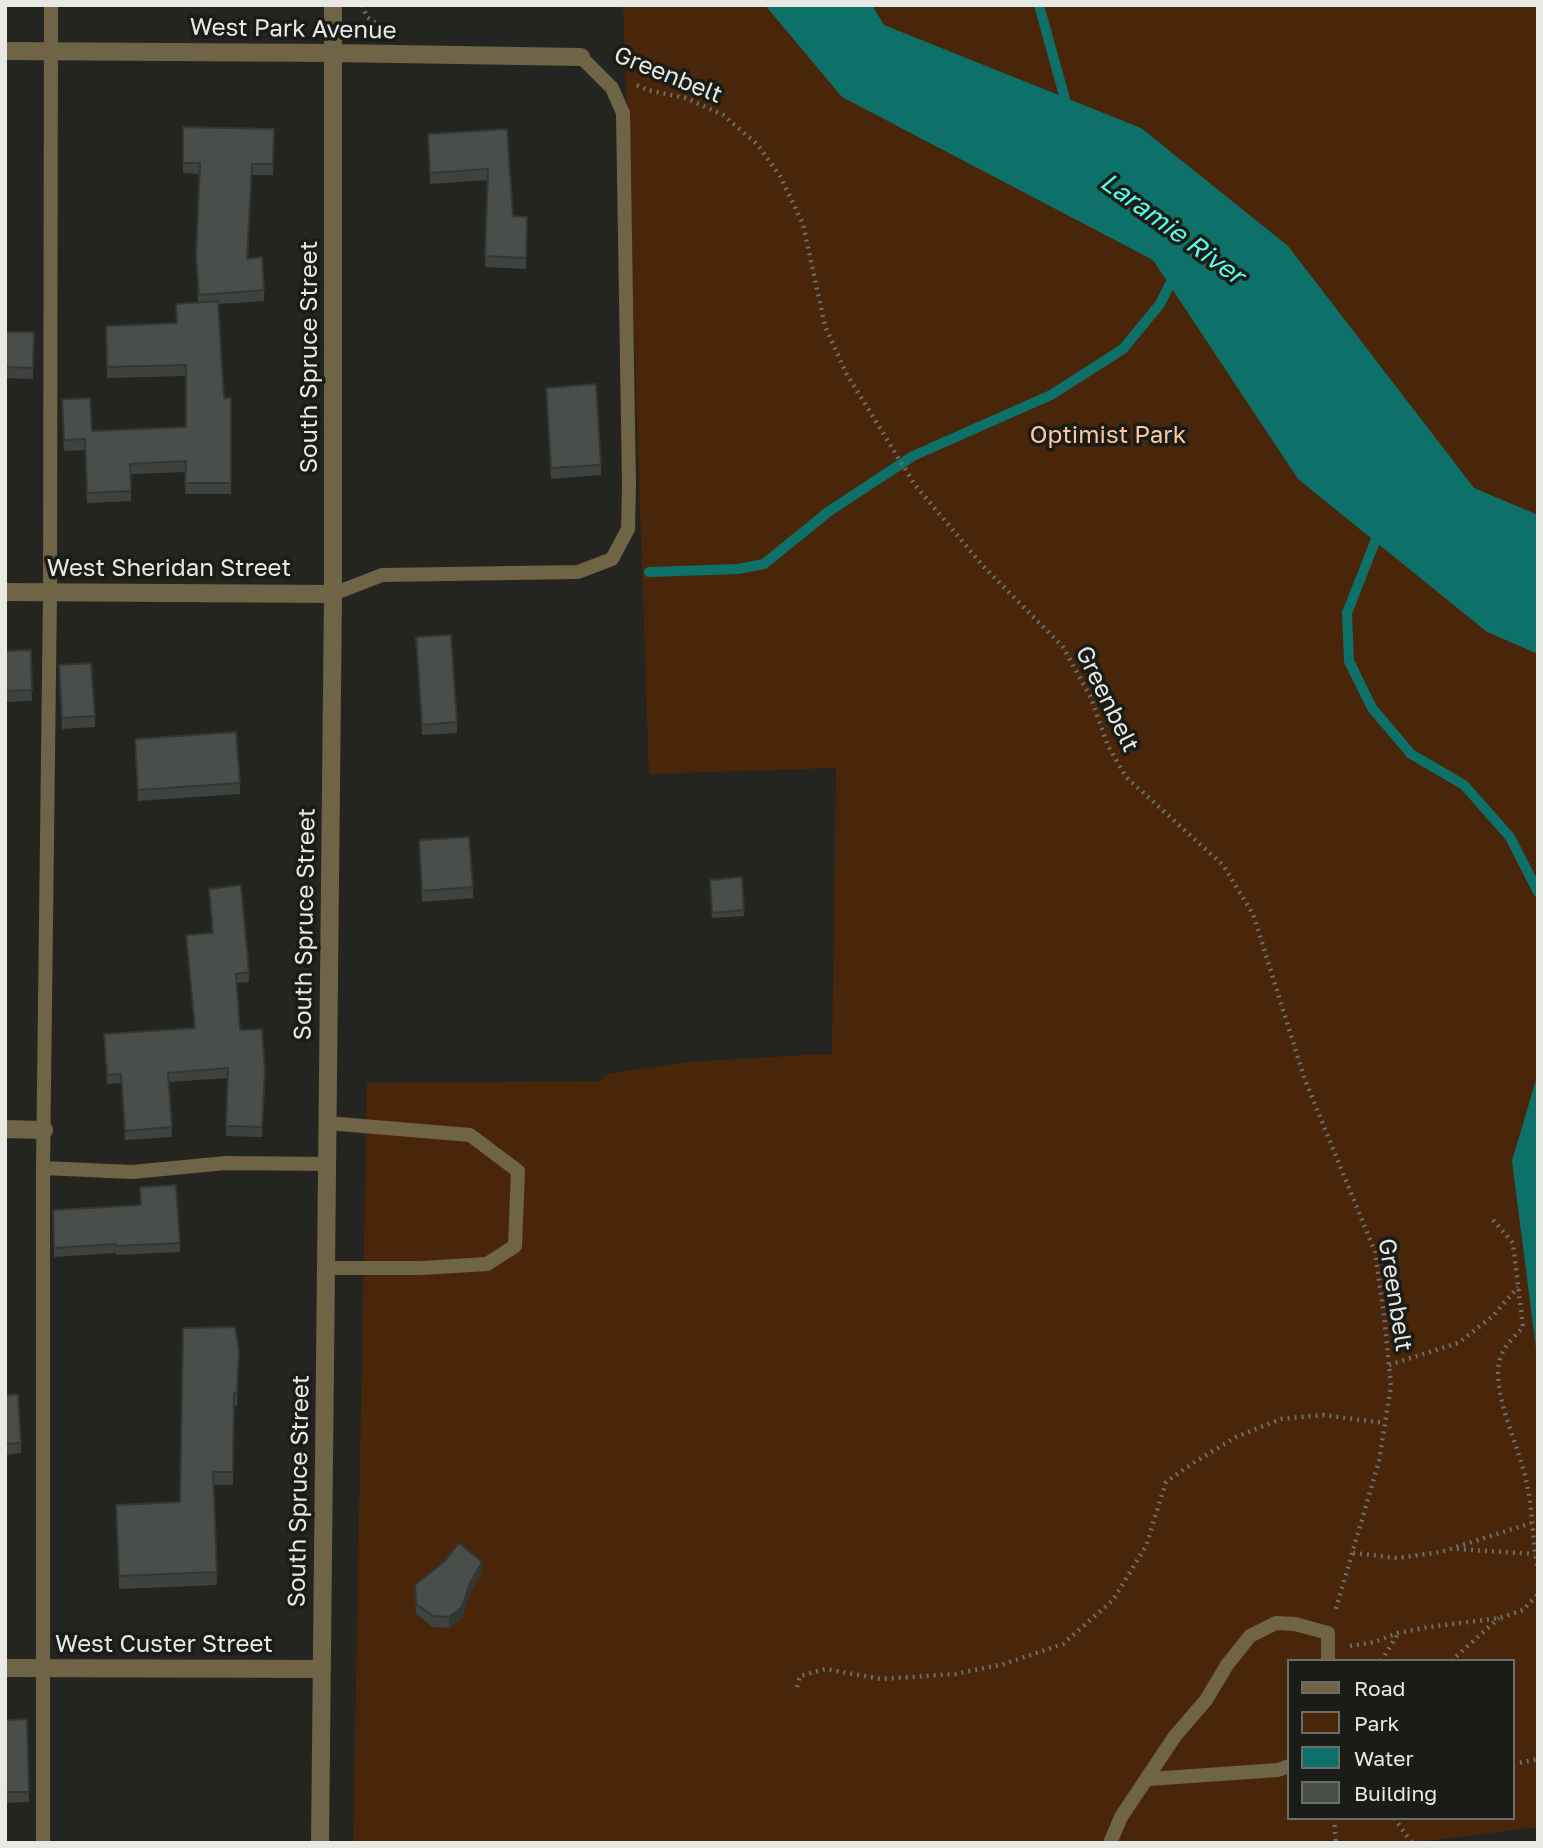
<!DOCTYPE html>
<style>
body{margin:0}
#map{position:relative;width:1543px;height:1848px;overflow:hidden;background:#242520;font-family:"Golos Text",sans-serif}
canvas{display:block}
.frame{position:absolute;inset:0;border:7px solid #e8e9e5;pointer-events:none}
.legend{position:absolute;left:1287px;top:1659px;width:228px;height:161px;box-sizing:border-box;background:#1a1c17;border:2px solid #6c6e69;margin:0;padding:9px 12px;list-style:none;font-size:21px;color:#e8e9e5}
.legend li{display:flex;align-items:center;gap:14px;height:35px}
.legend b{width:35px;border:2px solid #6c6e69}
</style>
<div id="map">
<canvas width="1543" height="1848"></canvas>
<div class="frame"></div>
<ul class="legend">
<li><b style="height:9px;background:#706446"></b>Road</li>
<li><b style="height:19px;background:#49260a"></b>Park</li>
<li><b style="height:19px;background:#0d7169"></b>Water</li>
<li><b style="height:19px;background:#494e4a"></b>Building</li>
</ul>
</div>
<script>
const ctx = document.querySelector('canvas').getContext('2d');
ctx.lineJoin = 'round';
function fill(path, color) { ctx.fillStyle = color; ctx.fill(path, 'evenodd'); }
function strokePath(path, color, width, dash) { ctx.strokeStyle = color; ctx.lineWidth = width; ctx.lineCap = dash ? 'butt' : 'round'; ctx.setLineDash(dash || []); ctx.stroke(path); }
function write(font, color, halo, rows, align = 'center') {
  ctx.font = font + ' "Golos Text",sans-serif'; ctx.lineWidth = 7; ctx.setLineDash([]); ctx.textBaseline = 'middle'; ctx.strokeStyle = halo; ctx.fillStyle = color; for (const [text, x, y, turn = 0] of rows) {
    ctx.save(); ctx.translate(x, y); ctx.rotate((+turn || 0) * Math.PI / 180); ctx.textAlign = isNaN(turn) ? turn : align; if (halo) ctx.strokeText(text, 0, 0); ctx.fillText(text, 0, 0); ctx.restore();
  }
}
fill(new Path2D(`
 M 623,5 L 1538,5 L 1538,1827 L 1412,1843 L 353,1843 L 367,1083 L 600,1081 L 607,1074 L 687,1062 L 823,1054 L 832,1055 L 836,768 L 649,774 ZM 1289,1661 L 1513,1661 L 1513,1818 L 1289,1818 Z`), '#49260a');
fill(new Path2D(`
 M 765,5 L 872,5 L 884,25 L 1141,128 L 1288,246 L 1474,488 L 1538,515 L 1538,654 L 1487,632 L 1298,479 L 1153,260 L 842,97 Z
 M 1538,1073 L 1538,1364 L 1512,1161 Z`), '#0d7169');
strokePath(new Path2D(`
 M 1039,5 L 1068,110
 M 1380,529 L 1347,613 L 1349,661 L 1372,708 L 1411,754 L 1464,785 L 1510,837 L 1538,892
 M 649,572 L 738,569 L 764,564 L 828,512 L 913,456 L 1051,395 L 1123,349 L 1160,304 L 1174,276`), '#0d7169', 10);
strokePath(new Path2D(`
 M 362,5 L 367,17 L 381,27
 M 637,85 L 647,90 L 686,98 L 723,115 L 757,144 L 780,176 L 803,224 L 825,326 L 846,373 L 915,485 L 983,566 L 1063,647 L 1091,698 L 1108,746 L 1126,777 L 1223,865 L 1253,914 L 1305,1080 L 1375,1252 L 1384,1315 L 1391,1386 L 1379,1461 L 1335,1612
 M 1493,1220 L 1513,1243 L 1523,1327 C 1514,1337 1501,1349 1499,1363 C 1493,1397 1520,1449 1527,1484 C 1533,1512 1532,1541 1538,1570
 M 1389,1365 L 1458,1343 L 1493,1316 L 1518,1287
 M 1457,1549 L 1534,1554
 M 1353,1553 L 1397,1558 L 1441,1552 L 1531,1523
 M 1350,1646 L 1375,1642 L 1398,1633 L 1429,1627 L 1500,1618 L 1523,1610 L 1538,1594
 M 1381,1661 L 1398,1634
 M 1451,1661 L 1499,1618
 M 797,1687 L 800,1676 L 825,1669 L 881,1679 L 955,1674 L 1004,1664 L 1063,1644 L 1113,1600 L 1146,1546 L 1166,1482 L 1193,1463 L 1236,1437 L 1281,1419 L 1323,1415 L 1385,1423
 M 1513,1764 L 1538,1759
 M 1334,1818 L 1336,1843
 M 1394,1818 L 1412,1843`), '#6c6d69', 4.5, [2, 5]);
strokePath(new Path2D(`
 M 333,594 L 382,575 L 578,572 L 612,559 L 628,529 L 629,486 L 623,113 L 612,88 L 581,57
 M 43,1168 L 132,1172 L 226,1163 L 327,1164
 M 326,1268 L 422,1268 L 487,1264 L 515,1246 L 518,1171 L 470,1135 L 327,1123
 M 1149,1779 L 1278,1770 L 1289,1766
 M 43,1843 L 43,1168 L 50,592 L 51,5
 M 1110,1843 L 1121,1817 L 1175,1736 L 1206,1700 L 1227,1665 L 1250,1636 L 1276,1623 L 1295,1624 L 1328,1633 L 1328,1661`), '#706446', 14);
strokePath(new Path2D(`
 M 5,51 L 334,53 L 581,57
 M 5,592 L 333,594
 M 5,1129 L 44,1130
 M 5,1668 L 322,1669
 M 320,1843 L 333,594 L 333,5`), '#706446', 18);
fill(new Path2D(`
 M 183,127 L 274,129 L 273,175 L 252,175 L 248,259 L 264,290 L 264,301 L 218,304 L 224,398 L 231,398 L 231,494 L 185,494 L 186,472 L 131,474 L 131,501 L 87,503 L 85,450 L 64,451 L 62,399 L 92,431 L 186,427 L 186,376 L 107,378 L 106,326 L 177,323 L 176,304 L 198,303 L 196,256 L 200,174 L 183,173 Z
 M 507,129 L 513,216 L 527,217 L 526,269 L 485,267 L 488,180 L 430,184 L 428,134 Z
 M 5,332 L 34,332 L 33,379 L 5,378 Z
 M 546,388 L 601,465 L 601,475 L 551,479 Z
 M 416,637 L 457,722 L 457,733 L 422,735 Z
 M 31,650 L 32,701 L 5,702 L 5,651 Z
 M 59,665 L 95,716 L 95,727 L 62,729 Z
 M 135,739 L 240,783 L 240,794 L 138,801 Z
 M 419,840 L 473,887 L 473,898 L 422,902 Z
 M 742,877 L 744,916 L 712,918 L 710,880 Z
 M 209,889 L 249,972 L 249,982 L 236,983 L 240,1030 L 265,1082 L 262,1137 L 226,1136 L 228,1078 L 169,1082 L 172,1137 L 125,1140 L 121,1083 L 107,1084 L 104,1034 L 194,1028 L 186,935 L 212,933 Z
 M 53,1210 L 180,1243 L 180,1252 L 116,1255 L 116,1253 L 54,1257 Z
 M 239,1351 L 237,1406 L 234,1406 L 233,1485 L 214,1485 L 217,1585 L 119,1589 L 116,1518 L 180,1502 Z
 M 5,1395 L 21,1443 L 21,1453 L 5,1455 Z
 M 482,1572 L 469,1595 L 462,1618 L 449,1628 L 433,1627 L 416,1614 L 415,1585 Z
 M 27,1719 L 29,1802 L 5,1803 L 5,1720 Z`), '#3f4340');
fill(new Path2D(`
 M 482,1562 L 482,1572 L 469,1595 L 462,1618 L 449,1628 L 449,1617 Z`), '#333734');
const building = new Path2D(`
 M 183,127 L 274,129 L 273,164 L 252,164 L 247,259 L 262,257 L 264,290 L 199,295 L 196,256 L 200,163 L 183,163 Z
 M 507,129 L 513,216 L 527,217 L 526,258 L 485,256 L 488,169 L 430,173 L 428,134 Z
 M 218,301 L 224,398 L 231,398 L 231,483 L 185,483 L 186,461 L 130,464 L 131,491 L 87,493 L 85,439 L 64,440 L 62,399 L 90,398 L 92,431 L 186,427 L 186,365 L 107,367 L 106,326 L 177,323 L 176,304 Z
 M 5,332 L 34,332 L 33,368 L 5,367 Z
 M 596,384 L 601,465 L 551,468 L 546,388 Z
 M 451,635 L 457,722 L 422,725 L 416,637 Z
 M 31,650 L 32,690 L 5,691 L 5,651 Z
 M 91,663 L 95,716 L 62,718 L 59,665 Z
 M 236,732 L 240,783 L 138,790 L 135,739 Z
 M 469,837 L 473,887 L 422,891 L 419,840 Z
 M 742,877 L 744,910 L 712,913 L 710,880 Z
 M 241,885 L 249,972 L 236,974 L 240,1030 L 262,1029 L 265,1072 L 262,1127 L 226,1126 L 228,1068 L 168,1073 L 172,1127 L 125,1131 L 121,1074 L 107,1075 L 104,1034 L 195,1028 L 186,935 L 213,933 L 209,889 Z
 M 176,1185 L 180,1243 L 116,1246 L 116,1244 L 54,1248 L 53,1210 L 141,1205 L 140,1187 Z
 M 235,1327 L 239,1351 L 237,1393 L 234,1393 L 233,1472 L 213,1472 L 217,1572 L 119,1576 L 116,1505 L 180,1502 L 183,1328 Z
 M 18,1394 L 21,1443 L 5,1444 L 5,1395 Z
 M 459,1543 L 482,1562 L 469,1585 L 462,1607 L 449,1617 L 433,1616 L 416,1604 L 415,1585 L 446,1560 Z
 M 27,1719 L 29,1792 L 5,1792 L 5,1720 Z`);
fill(building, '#494e4a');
strokePath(building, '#333734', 2);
write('24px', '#e8e9e5', '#1a1c17', [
 ["West Park Avenue",293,29,1],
 ["Greenbelt",668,75,22],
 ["South Spruce Street",309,357,-90],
 ["West Sheridan Street",169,568],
 ["Greenbelt",1107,699,64],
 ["South Spruce Street",305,924,-89],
 ["Greenbelt",1395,1295,81],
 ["South Spruce Street",299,1491,-89],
 ["West Custer Street",164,1644]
]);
write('24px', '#fec6a1', '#1a1c17', [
 ["Optimist Park",1108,435]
]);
write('italic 26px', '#58f9ea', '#1a1c17', [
 ["Laramie River",1172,229,36]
]);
</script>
